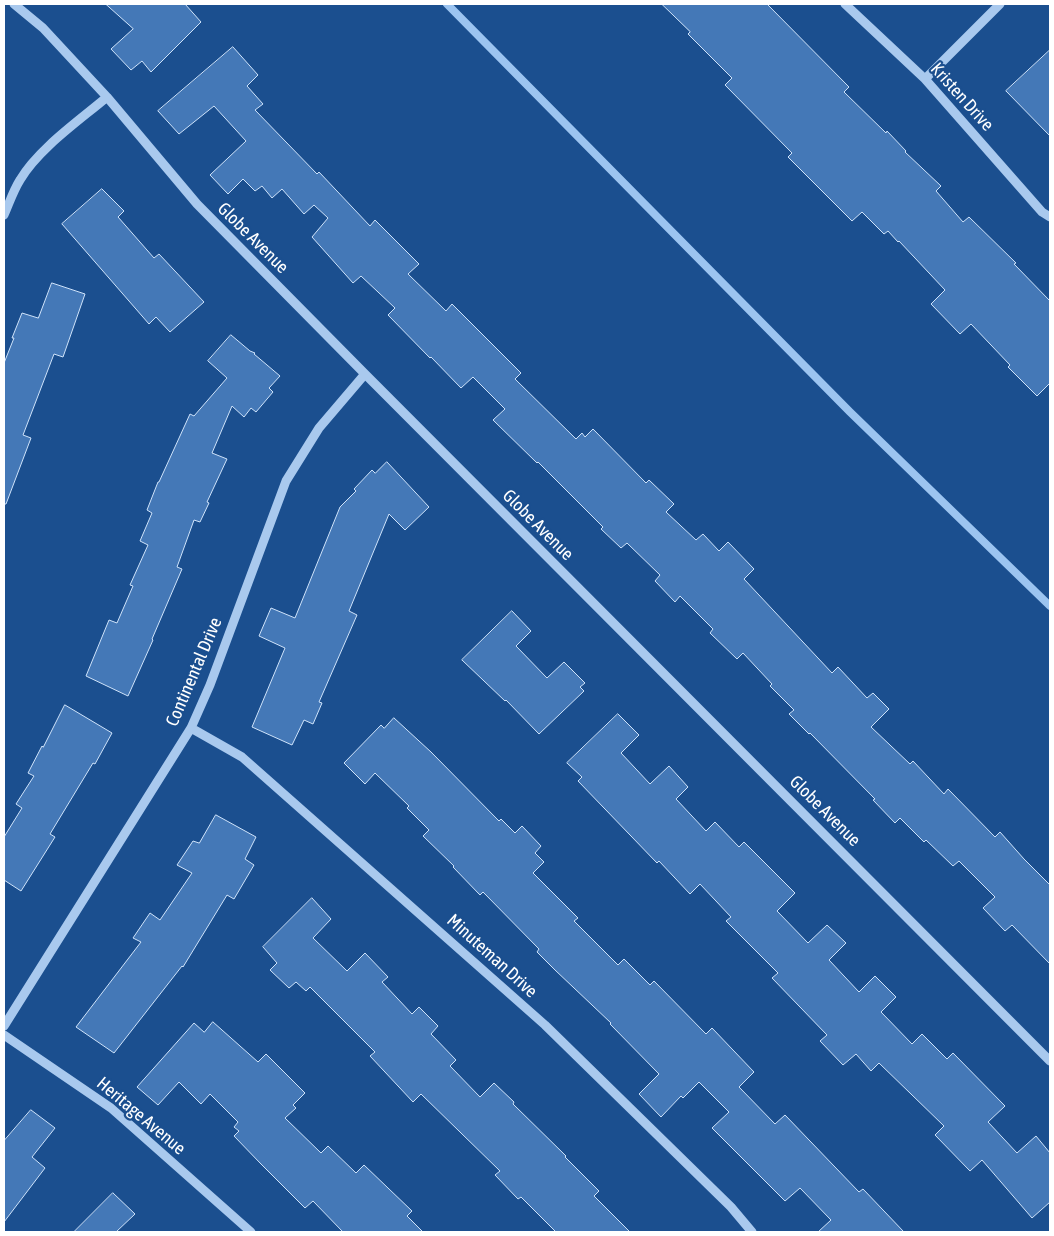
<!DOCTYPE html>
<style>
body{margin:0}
#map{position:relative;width:1054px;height:1236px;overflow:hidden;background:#1b4f8f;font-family:"Asap Condensed",sans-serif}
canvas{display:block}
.frame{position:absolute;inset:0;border:5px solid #fff;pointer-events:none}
</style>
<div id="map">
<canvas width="1054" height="1236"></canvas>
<div class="frame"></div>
</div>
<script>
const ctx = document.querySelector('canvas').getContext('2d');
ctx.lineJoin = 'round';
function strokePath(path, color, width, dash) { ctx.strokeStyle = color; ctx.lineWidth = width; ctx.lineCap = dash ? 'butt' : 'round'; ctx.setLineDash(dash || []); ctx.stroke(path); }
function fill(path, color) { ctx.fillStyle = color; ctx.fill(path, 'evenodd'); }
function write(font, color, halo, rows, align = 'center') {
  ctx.font = font + ' "Asap Condensed",sans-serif'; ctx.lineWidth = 4.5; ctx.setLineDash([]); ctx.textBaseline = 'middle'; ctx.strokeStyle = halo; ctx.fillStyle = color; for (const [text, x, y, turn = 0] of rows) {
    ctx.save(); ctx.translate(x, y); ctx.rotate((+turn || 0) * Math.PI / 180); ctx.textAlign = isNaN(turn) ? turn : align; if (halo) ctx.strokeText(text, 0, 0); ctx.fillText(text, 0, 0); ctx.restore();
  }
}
strokePath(new Path2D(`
 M 447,4 L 850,412 L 1050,606`), '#9cc4f0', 8);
const building = new Path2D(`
 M 106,4 L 185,4 L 201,22 L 151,72 L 142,61 L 131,70 L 111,49 L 133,29 Z
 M 662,4 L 767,4 L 849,87 L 844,92 L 886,133 L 887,131 L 906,151 L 905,152 L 941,186 L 936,191 L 963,222 L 969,217 L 1016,263 L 1014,264 L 1050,301 L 1050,383 L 1037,396 L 1008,367 L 1010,365 L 971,324 L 960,334 L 931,304 L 945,290 L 899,241 L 898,242 L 888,231 L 884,234 L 862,212 L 852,221 L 788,157 L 792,153 L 725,85 L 732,78 L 688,34 L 690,32 Z
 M 233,47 L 258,75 L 247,86 L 263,104 L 255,110 L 317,174 L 319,172 L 370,226 L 375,220 L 419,264 L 408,274 L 446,311 L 452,304 L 521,373 L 515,379 L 576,439 L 582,433 L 585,437 L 593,429 L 646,483 L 649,480 L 674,504 L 666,512 L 696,540 L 703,534 L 719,551 L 728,542 L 754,569 L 744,579 L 832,673 L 838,667 L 867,698 L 873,693 L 889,709 L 871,727 L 910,764 L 913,761 L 944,794 L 948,789 L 995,837 L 1000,832 L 1024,859 L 1050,885 L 1050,964 L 1012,925 L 1005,931 L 983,908 L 995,897 L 959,861 L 953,866 L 926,840 L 924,842 L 900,818 L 895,823 L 873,800 L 875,799 L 810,733 L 809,734 L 789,714 L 794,710 L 770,686 L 772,684 L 743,653 L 737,659 L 710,633 L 713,629 L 680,596 L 675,602 L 655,581 L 660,575 L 627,543 L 621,548 L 601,529 L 603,527 L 538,462 L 537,463 L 493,420 L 505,409 L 473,377 L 461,388 L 431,357 L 430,358 L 388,315 L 395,308 L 361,276 L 353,283 L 312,237 L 328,218 L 314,205 L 304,214 L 282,189 L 272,198 L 262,186 L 255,191 L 243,179 L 228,194 L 210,175 L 246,141 L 214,106 L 179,134 L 158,111 Z
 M 1050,50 L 1050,136 L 1006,91 Z
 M 102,189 L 124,211 L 118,217 L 154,258 L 159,254 L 204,302 L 170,332 L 156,317 L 149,324 L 62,224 Z
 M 52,283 L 85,294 L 63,357 L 54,354 L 23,435 L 31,438 L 6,504 L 4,504 L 4,363 L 14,338 L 12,338 L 22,313 L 38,318 Z
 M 231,335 L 250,351 L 255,353 L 254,354 L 280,376 L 269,388 L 273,392 L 256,412 L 251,408 L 244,417 L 232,406 L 212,453 L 227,459 L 207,502 L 209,503 L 200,522 L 194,520 L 177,567 L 182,569 L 152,639 L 153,640 L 128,696 L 86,676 L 109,620 L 117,623 L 133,586 L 130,585 L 148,545 L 140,541 L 152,513 L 147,510 L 158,482 L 159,482 L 190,414 L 194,416 L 227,378 L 208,361 Z
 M 387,462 L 429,507 L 405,530 L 389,514 L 349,611 L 357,615 L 319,702 L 322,703 L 313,724 L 304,720 L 292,745 L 252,727 L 285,648 L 259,636 L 271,608 L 295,618 L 340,507 L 356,491 L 354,489 L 372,470 L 375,473 Z
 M 512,611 L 531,631 L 516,646 L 547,678 L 564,662 L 585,683 L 580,687 L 584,691 L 539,734 L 506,700 L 505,701 L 462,660 Z
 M 65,705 L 112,733 L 95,764 L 93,763 L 50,834 L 55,837 L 21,891 L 4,880 L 4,837 L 22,808 L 16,804 L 34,776 L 28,773 L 42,746 L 43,747 Z
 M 618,714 L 639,735 L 621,753 L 650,784 L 669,766 L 688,787 L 676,799 L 706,831 L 715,822 L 739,847 L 744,842 L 795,893 L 777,911 L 808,943 L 827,925 L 846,943 L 829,960 L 859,992 L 875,976 L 896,997 L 881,1012 L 912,1044 L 922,1034 L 947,1059 L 953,1053 L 1005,1106 L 988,1122 L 1017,1153 L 1036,1136 L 1050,1153 L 1050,1202 L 1032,1218 L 982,1160 L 970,1171 L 935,1135 L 944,1126 L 879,1063 L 871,1071 L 856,1054 L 843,1065 L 820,1041 L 827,1035 L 772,978 L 778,973 L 726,921 L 731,917 L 700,884 L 690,894 L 659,861 L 657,863 L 578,781 L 582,777 L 567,763 Z
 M 394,718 L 431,752 L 499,821 L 501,819 L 515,833 L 522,826 L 541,846 L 535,853 L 544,862 L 533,873 L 578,918 L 574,921 L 618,965 L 624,959 L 650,985 L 654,981 L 706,1034 L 712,1028 L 754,1072 L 739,1087 L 775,1124 L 785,1115 L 859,1192 L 863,1189 L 904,1232 L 818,1232 L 831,1220 L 800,1188 L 785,1201 L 712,1128 L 729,1112 L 699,1082 L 683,1098 L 681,1096 L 661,1117 L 639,1094 L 659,1074 L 610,1024 L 611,1023 L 555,970 L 537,952 L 539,949 L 483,892 L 480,895 L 453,867 L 454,866 L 423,836 L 429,830 L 407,808 L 409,806 L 375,773 L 365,784 L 344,763 L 381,725 L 384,728 Z
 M 216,815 L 256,837 L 245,859 L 254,865 L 234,899 L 227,895 L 183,967 L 182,966 L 114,1053 L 76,1027 L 141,942 L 133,938 L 150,913 L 160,920 L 192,873 L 177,865 L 193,841 L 199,843 Z
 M 312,898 L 331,919 L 313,938 L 347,971 L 365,953 L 388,977 L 382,982 L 412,1014 L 419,1007 L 438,1026 L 431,1034 L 456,1060 L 450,1066 L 480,1097 L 494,1083 L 514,1102 L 513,1104 L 566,1156 L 565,1157 L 599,1191 L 594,1196 L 630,1232 L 556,1232 L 521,1197 L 518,1199 L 495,1175 L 500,1171 L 421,1094 L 413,1102 L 370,1056 L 375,1052 L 310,987 L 306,991 L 296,982 L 289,988 L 270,970 L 277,963 L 263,947 Z
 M 213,1022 L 258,1062 L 266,1054 L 305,1093 L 293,1105 L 296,1108 L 285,1118 L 321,1153 L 328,1146 L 356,1173 L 364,1165 L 412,1211 L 407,1216 L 423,1232 L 343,1232 L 313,1201 L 305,1208 L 261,1164 L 234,1136 L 239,1131 L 234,1127 L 238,1122 L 210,1094 L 201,1104 L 179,1082 L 158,1105 L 137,1087 L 194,1023 L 204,1032 Z
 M 31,1110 L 55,1128 L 32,1157 L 45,1168 L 4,1222 L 4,1141 Z
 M 113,1193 L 135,1214 L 116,1232 L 74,1232 Z`);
fill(building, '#4478b7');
strokePath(building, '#cfe3fa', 1);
strokePath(new Path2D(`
 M 14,4 L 43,28 L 107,97 L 197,204 L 365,374 L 1050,1061
 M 845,4 L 925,79 L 1042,212 L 1050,217
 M 925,79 L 1000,4
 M 4,215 C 9,204 13,191 20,180 C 38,149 80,120 107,97
 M 191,728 L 242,757 L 545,1025 L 731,1207 L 752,1232
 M 4,1026 L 191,728 L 210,685 L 286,481 L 319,428 L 365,374
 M 4,1035 L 111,1108 L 251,1232`), '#a9c9ee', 9);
write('18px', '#fff', '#1b4f8f', [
 ["Kristen Drive",962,97,48],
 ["Globe Avenue",253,238,45],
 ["Globe Avenue",538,525,45],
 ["Continental Drive",194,672,-67],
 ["Globe Avenue",825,811,45],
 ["Minuteman Drive",492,956,42],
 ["Heritage Avenue",141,1116,40]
]);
</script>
